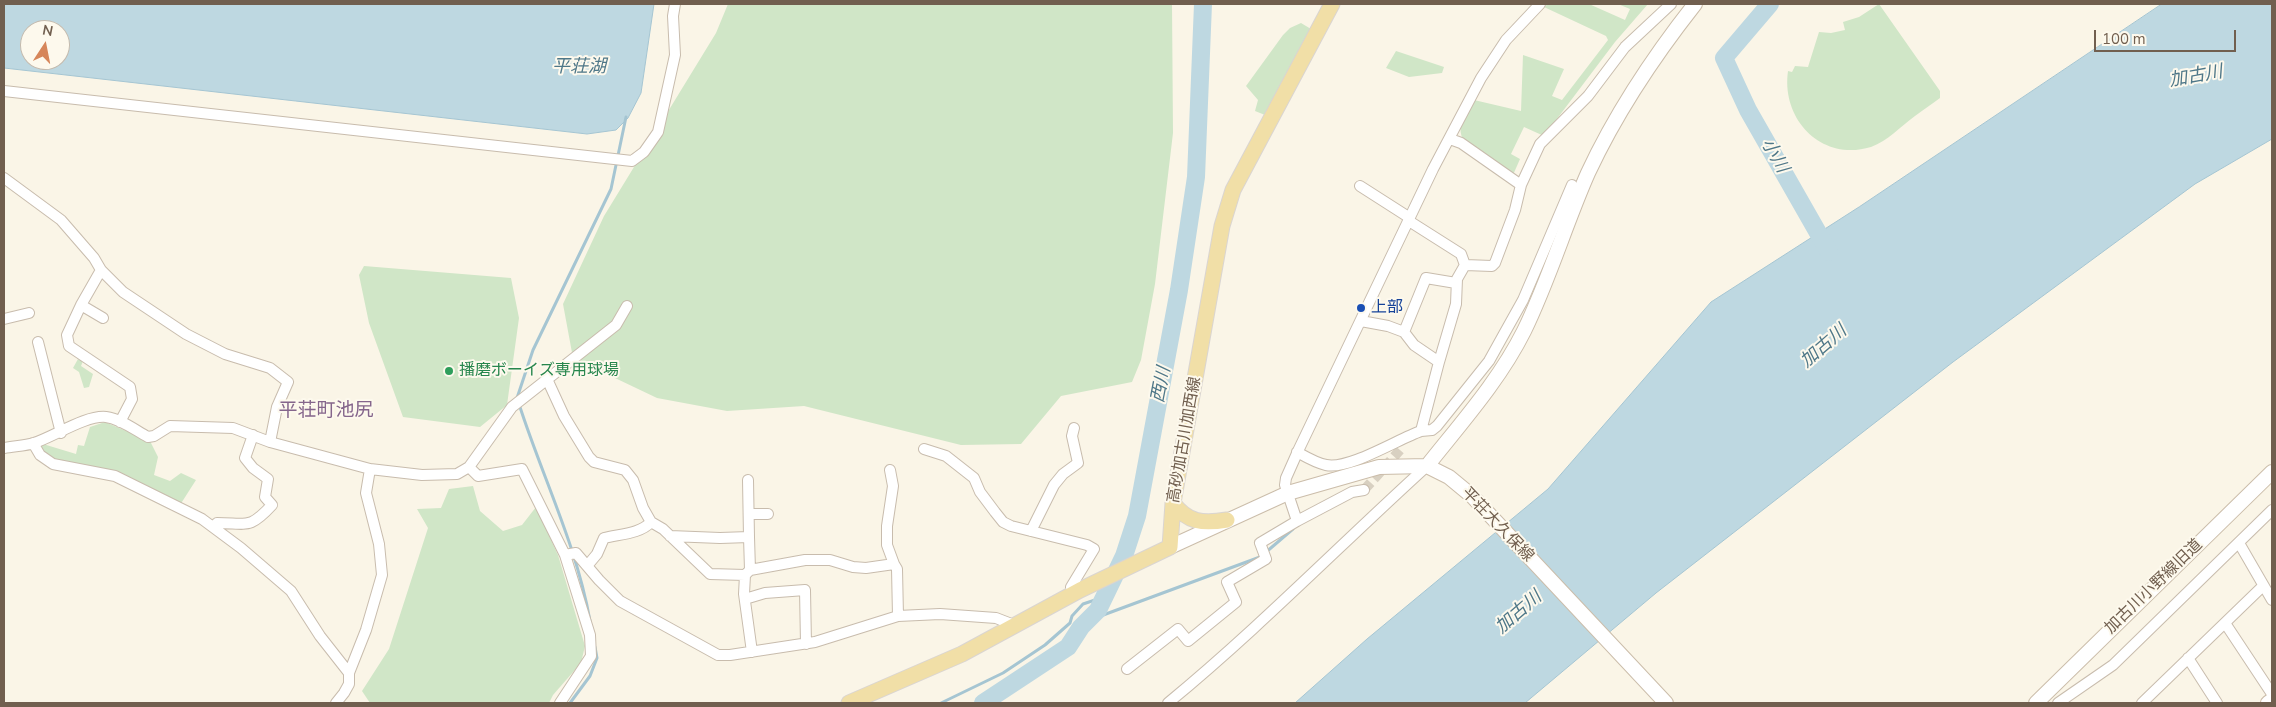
<!DOCTYPE html>
<meta charset="utf-8">
<style>
body{margin:0}
#map{position:relative;width:2276px;height:707px;overflow:hidden;background:#faf5e7;font-family:"Nunito Sans",sans-serif}
canvas{display:block}
.frame{position:absolute;inset:0;border:5px solid #715f4f;pointer-events:none}
.north{position:absolute;left:20px;top:20px;width:50px;height:50px;box-sizing:border-box;background:#fdf9ed;border:1px solid #c5bbae;border-radius:50%;rotate:11deg;font-size:14px;font-weight:700;line-height:20px;text-align:center;color:#715f4f}
.north::after{content:'';display:block;margin:auto;width:18px;height:22px;background:#d6865a;clip-path:polygon(50% 0,100% 100%,50% 72%,0 100%)}
.scale{position:absolute;left:2094px;top:30px;width:142px;height:22px;box-sizing:border-box;border:2px solid #715f4f;border-top:0;padding-left:6px;font-size:15px;line-height:18px;white-space:nowrap;color:#715f4f;-webkit-text-stroke:4px #fdf9ed;paint-order:stroke}
</style>
<div id="map">
<canvas width="2276" height="707"></canvas>
<div class="frame"></div>
<div class="north">N</div>
<div class="scale">100 m</div>
</div>
<script>
const ctx = document.querySelector('canvas').getContext('2d');
ctx.lineJoin = 'round';
function fill(path, color) { ctx.fillStyle = color; ctx.fill(path, 'evenodd'); }
function strokePath(path, color, width, dash) { ctx.strokeStyle = color; ctx.lineWidth = width; ctx.lineCap = dash ? 'butt' : 'round'; ctx.setLineDash(dash || []); ctx.stroke(path); }
function write(font, color, halo, rows, align = 'center') {
  ctx.font = font + ' "Nunito Sans","Noto Sans JP",sans-serif'; ctx.lineWidth = 4; ctx.setLineDash([]); ctx.textBaseline = 'middle'; ctx.strokeStyle = halo; ctx.fillStyle = color; for (const [text, x, y, turn = 0] of rows) {
    ctx.save(); ctx.translate(x, y); ctx.rotate((+turn || 0) * Math.PI / 180); ctx.textAlign = isNaN(turn) ? turn : align; if (halo) ctx.strokeText(text, 0, 0); ctx.fillText(text, 0, 0); ctx.restore();
  }
}
fill(new Path2D(`
 M 728,4 L 1172,4 L 1173,133 L 1155,284 L 1141,360 L 1132,382 L 1061,396 L 1021,444 L 961,445 L 804,406 L 727,411 L 657,398 L 573,358 L 563,304 L 604,216 L 716,33 Z
 M 1548,4 L 1589,4 L 1625,20 L 1630,9 L 1618,4 L 1648,4 L 1615,42 L 1544,136 L 1524,127 L 1511,154 L 1520,159 L 1513,175 L 1464,141 C 1455,126 1466,114 1474,100 L 1521,111 L 1523,55 L 1564,69 L 1552,96 L 1562,100 L 1608,40 L 1606,36 L 1544,7 Z
 M 1879,4 L 1940,91 L 1940,98 C 1932,104 1923,110 1915,116 C 1901,126 1888,141 1871,147 C 1822,162 1781,120 1788,71 L 1792,72 L 1795,66 L 1808,67 L 1819,32 L 1831,33 L 1845,30 L 1843,22 L 1859,17 Z
 M 1301,23 L 1311,29 L 1265,115 L 1255,111 L 1258,100 L 1246,86 L 1283,35 L 1290,28 Z
 M 1396,51 L 1444,67 L 1442,73 L 1409,77 L 1386,68 Z
 M 364,266 L 511,278 L 519,318 L 507,405 L 480,427 L 403,417 L 369,323 L 359,275 Z
 M 78,359 L 83,361 L 81,366 L 93,374 L 89,387 L 84,388 L 79,372 L 73,368 Z
 M 105,422 L 150,441 L 158,457 L 154,475 L 170,481 L 181,473 L 196,480 L 180,505 L 87,467 L 47,457 L 40,447 L 43,444 L 76,454 L 78,445 L 84,446 L 90,427 Z
 M 473,486 L 480,511 L 503,531 L 522,525 L 536,507 L 558,555 L 585,646 L 581,663 L 553,695 L 549,703 L 370,703 L 362,691 L 389,649 L 428,528 L 417,509 L 441,508 L 449,489 Z`), '#d0e6c7');
const water = new Path2D(`
 M 4,4 L 654,4 L 641,93 L 628,118 L 616,130 L 587,134 L 4,68 ZM 30,30 L 60,30 L 60,60 L 30,60 Z
 M 2162,4 L 2272,4 L 2272,139 L 2195,184 L 1953,362 L 1656,593 L 1525,703 L 1295,703 L 1367,639 L 1548,489 L 1711,302 L 1859,207 Z`);
fill(water, '#bed8e1');
strokePath(water, '#a5c5d2', 1);
strokePath(new Path2D(`
 M 517,398 L 533,350 L 611,189 L 626,117
 M 519,404 C 542,476 577,546 590,621
 M 1265,553 L 1293,529
 M 1087,621 L 1260,557
 M 570,703 L 590,676 L 597,658 L 595,647
 M 941,703 L 1003,673 L 1045,645 L 1070,623 L 1072,616 L 1083,604 L 1104,597`), '#a5c5d2', 3);
strokePath(new Path2D(`
 M 1770,4 L 1724,58 L 1748,110 L 1829,252
 M 983,703 L 1068,647 L 1081,627 L 1098,610 L 1124,556 L 1137,516 L 1179,290 L 1196,177 L 1203,4`), '#bed8e1', 18);
strokePath(new Path2D(`
 M 1364,490 L 1400,450`), '#d8d0c1', 10, [10, 5]);
const street = new Path2D(`
 M 4,91 L 632,161 L 644,152 L 658,132 L 675,55 L 673,16 L 675,4
 M 1450,139 L 1461,143 L 1521,185
 M 4,178 L 61,220 L 94,258 L 101,270 L 123,292 L 186,334 L 225,354 L 270,368 L 288,382 L 277,407 L 270,442
 M 1360,186 L 1410,218
 M 1409,221 L 1461,254 L 1465,265
 M 101,270 L 81,305 L 67,335 L 69,346 L 130,387 L 132,399 L 120,422
 M 81,305 L 103,318
 M 4,319 L 29,313
 M 1361,321 L 1388,326 L 1404,332 L 1414,345 L 1439,362
 M 1404,332 L 1426,278 L 1456,283
 M 38,342 L 61,433
 M 547,379 L 564,416 L 589,457 L 594,462 L 625,470 L 633,480 L 643,508 L 651,522 L 663,529 L 710,574 L 745,575
 M 1421,431 L 1432,430 L 1437,426 L 1489,361 L 1504,334 L 1523,300 L 1572,185
 M 33,443 L 40,455 L 53,464 L 115,476 L 202,519 L 241,548 L 291,591 L 320,636 L 349,673
 M 4,448 C 14,446 25,446 34,443 C 55,436 86,415 106,417 C 121,419 135,430 148,437 L 154,436 L 170,426 L 233,428 L 270,442 L 370,469 L 422,475 L 457,474 L 469,467 L 512,407 L 616,325 L 627,306
 M 924,449 L 946,456 L 974,478 L 980,492 L 995,512 L 1003,522 L 1011,526 L 1087,545 L 1094,549 L 1071,587 L 1073,593
 M 1297,452 C 1306,457 1316,463 1326,465 C 1349,470 1398,439 1421,431 L 1439,362 L 1456,304 L 1457,279 L 1465,265 L 1492,266 L 1495,263 L 1515,210 L 1521,185 L 1540,144 L 1588,96 L 1625,47 L 1671,4
 M 469,467 L 478,476 L 522,469 L 565,555 L 590,635 L 591,656 L 560,703
 M 890,470 L 893,486 L 887,526 L 887,545 L 894,564
 M 748,480 L 749,537
 M 750,514 L 768,514
 M 1297,521 L 1352,492 L 1364,490
 M 213,527 L 217,523 C 247,523 249,530 272,505 L 265,497 L 268,479 L 253,468 L 245,458 L 253,435
 M 1031,531 L 1054,485 L 1063,474 L 1078,463 L 1072,436 L 1074,428
 M 670,536 L 720,538 L 749,537 L 750,570 L 745,575 L 744,594 L 752,652
 M 2239,543 L 2272,600
 M 565,555 L 576,553 L 599,580 L 620,601 L 718,655 L 730,655 L 815,642 L 898,616 L 940,614 L 996,618 L 1014,625
 M 587,566 L 597,554 L 604,538 C 619,534 640,534 651,522
 M 750,570 L 805,560 L 830,560 L 853,567 L 866,568 L 894,564 L 897,569 L 898,616
 M 745,599 L 765,593 L 805,590 L 806,644
 M 2225,623 L 2272,694
 M 2188,658 L 2217,703
 M 1127,669 L 1178,629 L 1188,641 L 1236,602 L 1227,582 L 1266,559 L 1260,543 L 1297,521 L 1285,485 L 1286,478 L 1298,451 L 1433,169 L 1481,78 L 1506,40 L 1540,4
 M 336,703 L 344,693 L 349,684 L 349,673 L 366,630 L 382,575 L 379,544 L 366,493 L 370,469
 M 1168,703 C 1258,629 1340,545 1427,466
 M 2058,703 L 2113,665 L 2272,510
 M 2142,703 L 2263,586`);
const secondary = new Path2D(`
 M 1427,466 C 1461,423 1499,381 1524,331 C 1549,280 1565,225 1588,173 C 1616,113 1654,56 1695,4
 M 1170,547 L 1288,493 L 1379,467 L 1427,466 L 1449,477 L 1472,496 L 1666,703
 M 2036,703 L 2272,472
 M 2268,703 L 2272,700`);
const primary = new Path2D(`
 M 1173,503 C 1188,523 1203,524 1227,520
 M 849,703 L 962,654 L 1080,590 L 1170,547 L 1173,503 L 1222,226 L 1233,190 L 1332,4`);
strokePath(street, '#c8bcad', 12);
strokePath(secondary, '#cbbdaa', 16);
strokePath(primary, '#dad5d1', 17);
strokePath(street, '#fff', 10);
strokePath(secondary, '#fff', 14);
strokePath(primary, '#f1dfa7', 15);
for (const [x, y, r, color] of [
 [1361,308,5,"#1a4fb4"],
 [449,371,5,"#2e9e5b"]
]) { const dot = new Path2D(); dot.arc(x, y, r, 0, 2 * Math.PI); ctx.fillStyle = color; ctx.fill(dot); strokePath(dot, '#fdf9ed', 2); }
write('16px', '#164399', '#fdf9ed', [
 ["上部",1371,308]
], 'left');
write('16px', '#27864d', '#fdf9ed', [
 ["播磨ボーイズ専用球場",459,371]
], 'left');
write('16px', '#715f4f', '#fdf9ed', [
 ["高砂加古川加西線",1185,440,-80],
 ["平荘大久保線",1497,525,46],
 ["加古川小野線旧道",2154,587,-44]
]);
write('italic 18px', '#4e7788', '#fdf9ed', [
 ["平荘湖",579,68],
 ["加古川",2196,77,-10],
 ["小川",1774,156,60],
 ["加古川",1824,347,-41],
 ["西川",1162,385,-79],
 ["加古川",1519,613,-41]
]);
write('19px', '#85668c', '#fdf9ed', [
 ["平荘町池尻",326,411]
]);
</script>
